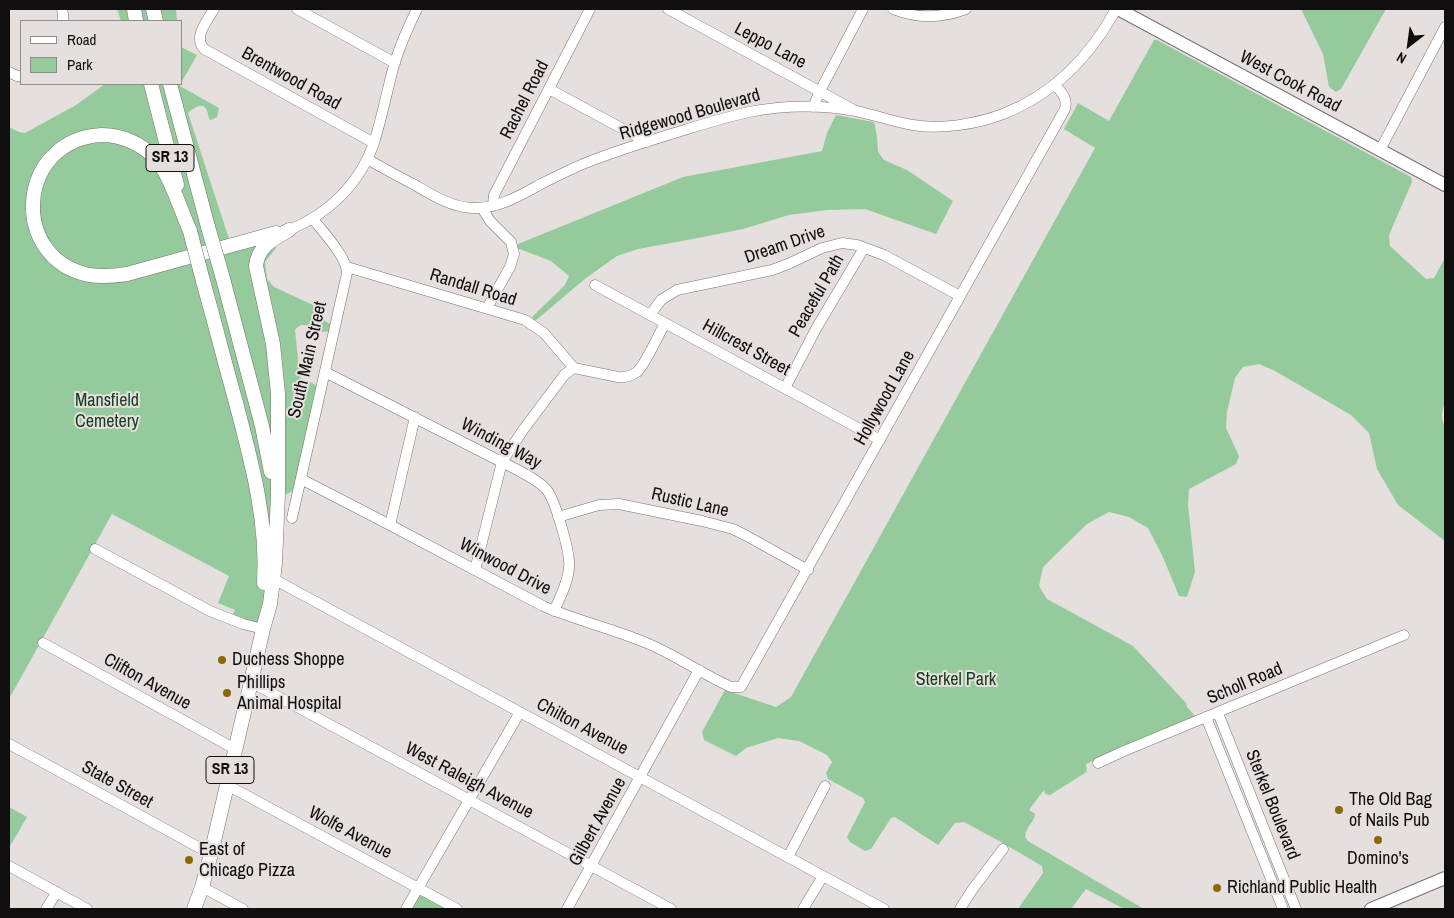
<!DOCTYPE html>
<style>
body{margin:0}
#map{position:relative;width:1454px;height:918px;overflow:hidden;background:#e5e0de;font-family:"Archivo Narrow",sans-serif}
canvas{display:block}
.frame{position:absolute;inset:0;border:10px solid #100e0e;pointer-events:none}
.legend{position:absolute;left:20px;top:20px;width:162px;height:65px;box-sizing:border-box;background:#e5e0de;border:1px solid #908c8b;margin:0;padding:6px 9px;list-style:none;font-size:15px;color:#100e0e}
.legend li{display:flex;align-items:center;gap:10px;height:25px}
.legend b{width:25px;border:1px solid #908c8b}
.north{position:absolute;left:1384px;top:20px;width:50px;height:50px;-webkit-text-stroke:4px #e5e0de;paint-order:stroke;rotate:210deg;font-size:14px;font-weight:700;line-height:20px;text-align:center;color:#100e0e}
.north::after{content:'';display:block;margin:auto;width:18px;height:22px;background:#100e0e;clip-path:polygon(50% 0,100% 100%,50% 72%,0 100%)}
</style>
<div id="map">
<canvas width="1454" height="918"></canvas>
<div class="frame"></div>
<ul class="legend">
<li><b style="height:6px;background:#fff"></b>Road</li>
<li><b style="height:14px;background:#94ca9c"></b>Park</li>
</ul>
<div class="north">N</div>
</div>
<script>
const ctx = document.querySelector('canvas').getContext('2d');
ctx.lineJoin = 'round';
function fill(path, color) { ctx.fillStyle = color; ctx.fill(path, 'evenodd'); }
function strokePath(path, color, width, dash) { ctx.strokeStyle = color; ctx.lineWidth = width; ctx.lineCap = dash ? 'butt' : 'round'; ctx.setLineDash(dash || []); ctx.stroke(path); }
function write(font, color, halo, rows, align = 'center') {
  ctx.font = font + ' "Archivo Narrow",sans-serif'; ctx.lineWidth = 4; ctx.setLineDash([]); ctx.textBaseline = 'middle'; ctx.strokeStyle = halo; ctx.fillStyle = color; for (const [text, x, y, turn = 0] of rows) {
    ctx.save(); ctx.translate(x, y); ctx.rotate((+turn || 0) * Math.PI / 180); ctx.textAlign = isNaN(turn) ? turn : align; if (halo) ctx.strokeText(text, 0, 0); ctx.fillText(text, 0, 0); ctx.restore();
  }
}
fill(new Path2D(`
 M 117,9 L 176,9 L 177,21 L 121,21 Z
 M 1301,9 L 1386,9 L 1341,89 L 1336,92 L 1329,87 L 1323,54 Z
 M 1154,40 L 1157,40 L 1411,177 L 1412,182 L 1389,235 L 1390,246 L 1426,279 L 1434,278 L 1445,258 L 1445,403 C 1442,410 1440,419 1445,426 L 1445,541 L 1398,505 L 1377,469 L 1369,433 L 1351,415 L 1275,371 L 1259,364 L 1243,367 L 1235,378 L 1227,412 L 1226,428 L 1239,456 L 1236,464 L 1189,489 L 1188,504 L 1195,572 L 1187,597 L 1179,596 L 1162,555 L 1148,528 L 1129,517 L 1109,512 L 1087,524 L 1043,567 L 1039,586 L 1047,599 L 1133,646 L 1186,703 L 1187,707 L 1196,717 L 1086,764 L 1087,771 L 1085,773 L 1050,795 L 1045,794 L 1044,790 L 1029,810 L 1035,814 C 1034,823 1026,826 1025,837 L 1028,841 L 1144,909 L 1124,909 L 1086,889 L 1071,909 L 1018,909 L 1043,873 L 1042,866 L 1001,842 L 964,822 L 955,823 L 938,845 L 895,817 L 891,818 L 871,849 L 865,851 L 850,842 L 847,837 L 865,802 L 863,798 L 828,779 L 826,773 L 832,762 L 827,755 L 799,741 L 778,738 L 746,748 L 736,756 L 704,740 L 702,732 L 725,690 L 776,707 L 791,697 L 1095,148 L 1064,129 L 1078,103 L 1109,121 Z
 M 181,47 L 197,55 L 181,83 Z
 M 105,84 L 181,84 L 180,86 L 219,108 L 217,117 L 211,120 L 209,119 C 207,102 199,103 188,113 L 230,242 L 276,243 L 276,248 L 265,262 L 267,279 L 274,287 L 313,305 L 318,316 L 328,323 L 332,324 L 330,332 C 327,331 325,332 322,332 C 311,330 304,318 295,330 L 300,378 L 312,383 L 318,387 L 293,491 L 286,494 L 282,494 L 266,636 L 229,621 L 235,610 L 218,603 L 229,576 L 112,514 L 9,699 L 9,127 L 19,132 L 25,133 L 76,105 Z
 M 836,115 L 874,122 L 877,136 L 878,152 L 884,160 L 907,170 L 953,201 L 936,234 L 865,209 L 827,210 L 789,215 L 743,229 L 698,238 L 638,249 L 617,256 L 586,278 L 535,321 L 532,317 L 565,285 L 569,276 L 551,261 L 517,248 L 518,244 L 683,177 L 822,151 L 827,133 Z
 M 9,807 L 27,817 L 9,848 Z
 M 418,888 L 457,909 L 406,909 Z`), '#94ca9c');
const minor = new Path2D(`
 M 62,9 L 63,14 L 63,21
 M 214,9 C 207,21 193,37 204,49 L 374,143
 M 297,9 L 395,63
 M 668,9 L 852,109
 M 893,9 C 917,19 942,18 966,9
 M 9,72 L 17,76 L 21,76
 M 549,89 L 647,142
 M 813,107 L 820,91 L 863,9
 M 1380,150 L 1445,27
 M 367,159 C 383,168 399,177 415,185 C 432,195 451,207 472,208 C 498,209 519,196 541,184 C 555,177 569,170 583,164 C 615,151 648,141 681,131 C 704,124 726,117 749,112 C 784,105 822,105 856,111 C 875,115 894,122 913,125 C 940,130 977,124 1003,114 C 1054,94 1090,57 1116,9
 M 493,206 L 494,195 L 590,9
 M 482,208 L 490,221 L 511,242 L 514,254 L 510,267 L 487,308
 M 289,230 C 329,214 360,183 374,143 C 382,117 387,91 394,65 C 400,46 408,27 417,9
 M 347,267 L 525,320 L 544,333 L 574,368
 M 595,285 L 880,440
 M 650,315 L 661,300 L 677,290 L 772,270 L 788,264 L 822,248 L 842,243 L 857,245 L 884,255 L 960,296
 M 325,372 C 378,399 431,426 484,453 C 499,461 536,477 546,489 C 555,499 571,554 569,568 C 568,583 560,597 554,611
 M 785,388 L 817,327 L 864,248
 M 301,479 L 390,525 L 543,606 C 578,621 614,629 649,644 C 677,656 702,674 731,687 L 741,687 L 1065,109 C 1068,98 1062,93 1055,85
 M 558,517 L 599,505 L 619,504 L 702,521 L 733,529 L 747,536 L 808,570
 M 292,518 L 347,273 C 347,257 323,232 313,219
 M 390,525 L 415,417
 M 95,549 L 210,611 L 243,624 L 263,629
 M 475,570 L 502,462 L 523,430 L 565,374 L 574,368 L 618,377 C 625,378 631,376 637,372 C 645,365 659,334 665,323
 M 268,576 L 884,909
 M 43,643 L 235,749
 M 251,682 L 671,909
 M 1218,713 L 1296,909
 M 1206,717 L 1283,909
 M 9,744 L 211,854
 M 1098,763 L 1124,751 L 1404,635
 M 227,785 L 457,909
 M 788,857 L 825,786
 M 9,866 L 87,909
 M 202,887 L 243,909
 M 46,909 L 57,892
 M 406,909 L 520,712
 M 567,909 L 699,670
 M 803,909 L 823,876
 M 960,909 L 972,890 L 1003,849`);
const major = new Path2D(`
 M 1118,9 L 1445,185
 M 1371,909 L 1445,878`);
const highway = new Path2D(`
 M 134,9 L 136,21
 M 153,9 L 156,21
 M 151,84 L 177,185
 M 170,84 L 208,227
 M 190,231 C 181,211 170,175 156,159 C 142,144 122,135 102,135 C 17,139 8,258 89,275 C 102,277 115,276 127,274 L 276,233
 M 222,275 L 262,426 L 271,472
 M 203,281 C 214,320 224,360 235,399 C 251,460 268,520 264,583
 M 194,909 L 202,887 L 211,854 L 251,682 L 263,629 L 270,604 L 275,564 L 278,493 L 278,394 L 273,344 L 256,266 C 258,246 273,239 289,230`);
strokePath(minor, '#787371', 11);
strokePath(major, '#787371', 14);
strokePath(highway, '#787371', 15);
strokePath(minor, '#fff', 10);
strokePath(major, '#fff', 12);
strokePath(highway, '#fff', 14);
const highwayBridge = new Path2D(`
 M 208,227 L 222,275
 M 190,231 L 203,281`);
strokePath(highwayBridge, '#787371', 15, []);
strokePath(highwayBridge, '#fff', 14);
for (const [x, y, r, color] of [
 [222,660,5,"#8b6808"],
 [227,693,5,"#8b6808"],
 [1339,810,5,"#8b6808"],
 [1378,840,5,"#8b6808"],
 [189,860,5,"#8b6808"],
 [1217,888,5,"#8b6808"]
]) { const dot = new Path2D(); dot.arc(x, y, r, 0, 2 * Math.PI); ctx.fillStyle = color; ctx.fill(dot); strokePath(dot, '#e5e0de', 2); }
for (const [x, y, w] of [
 [170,158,48],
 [230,770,48]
]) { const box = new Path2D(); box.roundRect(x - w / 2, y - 13.5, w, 27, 4); ctx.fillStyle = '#e5e0de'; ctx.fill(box); strokePath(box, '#100e0e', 1); }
write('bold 16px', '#100e0e', null, [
 ["SR 13",170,158],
 ["SR 13",230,770]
]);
write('18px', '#100e0e', '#e5e0de', [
 ["Leppo Lane",770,46,28],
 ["Brentwood Road",291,79,29],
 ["West Cook Road",1290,82,28],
 ["Rachel Road",525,100,-63],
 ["Ridgewood Boulevard",690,115,-16],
 ["Dream Drive",785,245,-19],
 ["Randall Road",473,288,17],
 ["Peaceful Path",817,296,-60],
 ["Hillcrest Street",746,348,29],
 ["South Main Street",308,360,-77],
 ["Hollywood Lane",885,398,-61],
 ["Winding Way",501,444,28],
 ["Rustic Lane",690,503,13],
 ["Winwood Drive",505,567,28],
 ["Clifton Avenue",147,682,29],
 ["Scholl Road",1245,684,-23],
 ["Chilton Avenue",582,727,28],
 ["West Raleigh Avenue",469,781,28],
 ["State Street",117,785,29],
 ["Sterkel Boulevard",1272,805,68],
 ["Gilbert Avenue",598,822,-61],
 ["Wolfe Avenue",350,833,28]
]);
write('18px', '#133d1d', '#e5e0de', [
 ["Mansfield",107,401],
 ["Cemetery",107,422],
 ["Sterkel Park",956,680]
]);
write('18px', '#100e0e', '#e5e0de', [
 ["Duchess Shoppe",232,660],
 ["Phillips",237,683],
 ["Animal Hospital",237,704],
 ["The Old Bag",1349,800],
 ["of Nails Pub",1349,821],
 ["East of",199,850],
 ["Chicago Pizza",199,871],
 ["Domino's",1378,859,"center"],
 ["Richland Public Health",1227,888]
], 'left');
</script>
